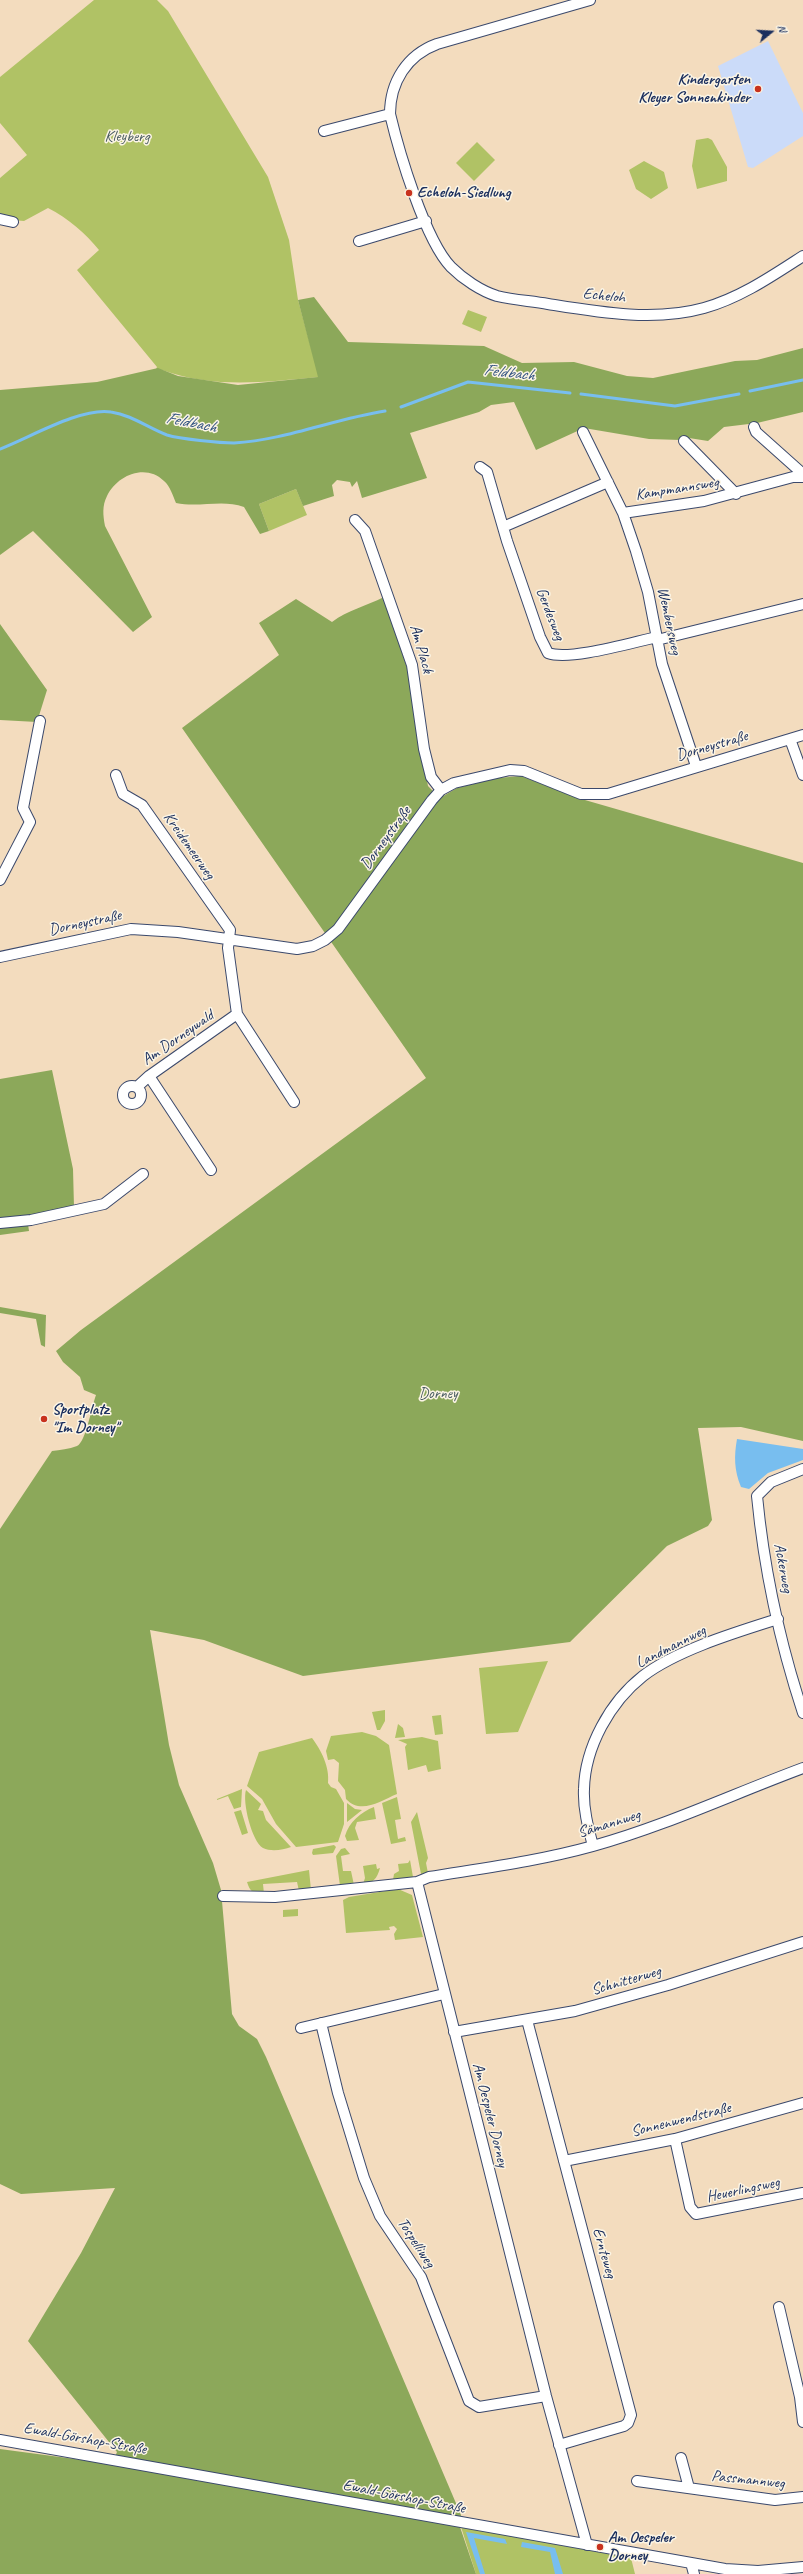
<!DOCTYPE html>
<meta charset="utf-8">
<style>
body{margin:0}
#map{position:relative;width:803px;height:2574px;overflow:hidden;background:#f3dcbe;font-family:Caveat,sans-serif}
canvas{display:block}
.north{position:absolute;left:751px;top:12px;width:40px;height:40px;-webkit-text-stroke:3px #fcf5e5;paint-order:stroke;rotate:72deg;font-size:11px;font-weight:700;line-height:16px;text-align:center;color:#1b2f5e}
.north::after{content:'';display:block;margin:auto;width:14px;height:18px;background:#1b2f5e;clip-path:polygon(50% 0,100% 100%,50% 72%,0 100%)}
</style>
<div id="map">
<canvas width="803" height="2574"></canvas>
<div class="north">N</div>
</div>
<script>
const ctx = document.querySelector('canvas').getContext('2d');
ctx.lineJoin = 'round';
function fill(path, color) { ctx.fillStyle = color; ctx.fill(path, 'evenodd'); }
function strokePath(path, color, width, dash) { ctx.strokeStyle = color; ctx.lineWidth = width; ctx.lineCap = dash ? 'butt' : 'round'; ctx.setLineDash(dash || []); ctx.stroke(path); }
function write(font, color, halo, rows, align = 'center') {
  ctx.font = font + ' Caveat,sans-serif'; ctx.lineWidth = 3; ctx.setLineDash([]); ctx.textBaseline = 'middle'; ctx.strokeStyle = halo; ctx.fillStyle = color; for (const [text, x, y, turn = 0] of rows) {
    ctx.save(); ctx.translate(x, y); ctx.rotate((+turn || 0) * Math.PI / 180); ctx.textAlign = isNaN(turn) ? turn : align; if (halo) ctx.strokeText(text, 0, 0); ctx.fillText(text, 0, 0); ctx.restore();
  }
}
fill(new Path2D(`
 M 768,41 L 803,113 L 803,136 L 753,168 L 748,167 L 718,66 Z`), '#cbdbf9');
fill(new Path2D(`
 M 94,0 L 157,0 L 168,11 L 268,177 L 289,240 L 298,300 L 319,377 C 263,382 216,389 162,370 L 153,375 L 157,367 L 77,270 L 99,250 C 86,234 68,218 48,208 L 24,221 L 0,219 L 0,178 L 27,155 L 0,123 L 0,77 Z
 M 708,138 L 712,140 L 727,167 L 727,181 L 697,189 L 692,166 L 696,140 Z
 M 477,142 L 495,160 L 474,181 L 456,163 Z
 M 644,161 L 664,172 L 668,188 L 651,199 L 636,189 L 629,170 Z
 M 468,310 L 487,317 L 481,332 L 462,324 Z
 M 296,489 L 307,515 L 269,531 L 259,504 Z
 M 548,1661 L 518,1732 L 486,1734 L 479,1668 Z
 M 385,1710 L 385,1721 L 380,1730 L 377,1730 L 372,1712 Z
 M 441,1715 L 443,1734 L 435,1735 L 432,1716 Z
 M 398,1724 L 403,1728 L 405,1737 L 395,1738 Z
 M 362,1732 L 376,1736 L 389,1745 L 397,1794 C 380,1801 361,1815 346,1799 L 345,1790 L 338,1781 L 339,1763 L 334,1759 L 328,1760 L 326,1751 L 331,1736 Z
 M 422,1737 L 438,1741 L 441,1769 L 428,1772 L 426,1765 L 408,1770 L 405,1747 L 407,1744 L 398,1740 Z
 M 312,1738 C 321,1750 330,1767 328,1783 L 331,1787 L 336,1789 L 344,1803 L 344,1824 L 338,1842 L 296,1847 L 276,1824 L 262,1799 L 247,1786 L 259,1752 Z
 M 242,1789 L 241,1807 L 234,1809 L 228,1796 L 217,1800 L 217,1799 Z
 M 246,1790 L 261,1804 L 258,1810 L 263,1811 L 266,1820 L 291,1847 C 283,1850 271,1852 263,1848 C 252,1842 242,1802 246,1790 Z
 M 397,1797 L 401,1819 L 395,1820 L 398,1839 L 405,1837 L 406,1841 L 391,1844 L 382,1803 Z
 M 347,1803 L 355,1809 L 362,1810 L 347,1822 Z
 M 374,1807 L 376,1819 L 357,1822 L 355,1828 L 359,1840 L 347,1841 L 345,1836 C 349,1822 361,1812 374,1807 Z
 M 241,1810 L 248,1833 L 242,1835 L 234,1812 Z
 M 417,1812 L 428,1858 L 426,1863 L 428,1873 L 421,1874 L 411,1822 Z
 M 334,1845 L 336,1847 L 333,1853 L 313,1855 L 312,1853 L 313,1849 Z
 M 345,1848 L 350,1854 L 341,1856 L 343,1871 L 351,1871 L 354,1885 L 340,1886 L 336,1856 L 341,1849 Z
 M 410,1860 L 413,1877 L 393,1880 L 394,1874 L 399,1871 L 398,1864 L 408,1863 Z
 M 376,1864 L 377,1869 L 380,1868 C 377,1879 373,1883 363,1884 L 365,1878 L 363,1866 Z
 M 309,1870 L 311,1890 L 299,1891 L 297,1882 L 263,1884 L 264,1894 C 253,1893 250,1892 247,1882 Z
 M 398,1889 L 412,1895 L 423,1937 L 395,1940 L 394,1934 L 397,1929 L 394,1926 L 389,1927 L 390,1930 L 346,1933 L 343,1900 L 349,1897 Z
 M 298,1909 L 298,1916 L 283,1917 L 283,1910 Z
 M 461,2527 L 631,2558 L 635,2574 L 476,2574 Z`), '#b0c265');
fill(new Path2D(`
 M 314,297 L 348,342 L 484,346 L 522,363 L 574,362 L 627,376 L 653,378 L 735,361 L 757,360 L 803,348 L 803,412 L 757,423 L 724,427 L 708,441 L 689,438 L 681,440 L 649,439 L 584,428 L 536,450 L 514,402 L 491,405 L 479,412 L 410,433 L 427,478 L 362,498 L 357,481 L 352,487 L 350,482 L 337,480 L 332,485 L 334,496 L 303,506 L 296,489 L 259,504 L 269,531 L 260,534 L 244,507 C 222,499 199,508 176,503 C 173,496 170,486 164,481 C 146,463 117,475 107,496 C 102,506 103,515 105,526 L 152,617 L 133,632 L 33,531 L 0,555 L 0,390 L 97,382 L 158,368 L 178,376 L 238,385 L 318,377 L 298,300 Z
 M 384,597 L 407,668 L 428,786 L 440,798 L 457,788 L 498,778 L 521,776 L 578,798 L 803,863 L 803,1441 L 741,1427 L 698,1428 L 712,1520 L 708,1526 L 667,1546 L 570,1642 L 303,1676 L 204,1640 L 150,1630 L 169,1745 L 179,1785 L 213,1863 L 221,1890 L 232,2014 L 239,2026 L 257,2039 L 266,2057 L 461,2515 L 460,2527 L 476,2574 L 0,2574 L 0,2449 L 112,2464 L 117,2452 L 28,2341 L 81,2253 L 115,2188 L 21,2194 L 0,2184 L 0,1529 L 52,1451 C 60,1450 69,1449 77,1446 C 86,1442 92,1405 96,1395 L 84,1390 L 80,1377 L 63,1362 L 56,1351 L 81,1330 L 426,1078 L 182,728 L 279,655 L 259,623 L 296,599 L 332,622 C 348,610 366,606 384,597 Z
 M 0,624 L 47,690 L 37,722 L 0,720 Z
 M 52,1070 L 73,1169 L 74,1207 L 27,1217 L 29,1231 L 0,1235 L 0,1079 Z
 M 0,1307 L 46,1315 L 45,1347 L 41,1345 L 36,1319 L 0,1313 Z`), '#8ca85a');
fill(new Path2D(`
 M 737,1439 L 803,1449 L 803,1460 L 768,1473 L 749,1489 L 741,1487 C 734,1470 734,1456 737,1439 Z
 M 466,2532 L 505,2539 L 507,2544 L 474,2538 L 485,2574 L 480,2574 Z
 M 522,2542 L 555,2548 L 563,2574 L 555,2574 L 550,2552 L 521,2547 Z`), '#78beef');
strokePath(new Path2D(`
 M 750,391 L 803,380
 M 581,394 L 675,406 L 739,394
 M 401,407 L 468,382 L 570,393
 M 0,449 C 29,438 81,407 111,412 C 132,415 148,428 167,435 C 180,439 220,443 234,443 C 285,440 334,419 385,411`), '#78beef', 3);
const street = new Path2D(`
 M 590,0 L 437,44 C 407,55 390,82 390,114 C 399,152 425,240 451,267 C 463,279 481,291 497,296 C 514,300 531,301 548,304 C 598,312 654,322 704,308 C 740,298 772,276 803,256
 M 324,131 L 390,114
 M 0,219 L 13,222
 M 359,241 L 426,221
 M 754,427 L 756,432 L 803,474
 M 583,432 L 623,513 L 636,551 L 648,592 L 662,664 L 696,766
 M 684,441 L 736,494
 M 480,467 L 487,472 L 507,541 L 540,637 L 548,653 C 570,661 633,642 657,637
 M 623,513 L 704,501 L 793,477 L 803,477
 M 355,520 L 365,531 L 412,665 L 424,749 L 431,777 L 441,790
 M 503,527 L 608,482
 M 657,640 L 803,604
 M 790,739 L 803,775
 M 116,775 L 123,794 L 142,805 L 230,930 L 228,948 L 237,1014 L 149,1076 L 137,1087
 M 0,880 L 30,822 L 23,808 L 40,721
 M 0,957 L 131,929 L 178,932 L 297,949 L 313,946 L 325,940 L 338,929 L 432,800 L 441,790 L 454,783 L 510,770 L 524,771 L 581,794 L 608,794 L 803,735
 M 237,1014 L 294,1102
 M 149,1076 L 211,1170
 M123 1095a9 9 0 1 1 18 0a9 9 0 1 1-18 0Z
 M 0,1223 L 31,1220 L 104,1204 L 143,1174
 M 803,1469 L 771,1482 L 757,1496 C 764,1569 780,1643 803,1713
 M 593,1846 C 588,1827 583,1808 584,1789 C 585,1747 610,1702 643,1676 C 677,1650 737,1632 778,1619
 M 417,1882 L 546,2396 L 587,2545
 M 223,1896 L 275,1897 L 417,1882 L 429,1877 C 484,1868 539,1861 593,1846 C 665,1826 733,1794 803,1768
 M 527,2020 L 631,2415 L 628,2423 L 624,2426 L 559,2445
 M 321,2023 L 338,2093 L 364,2178 L 380,2216 L 421,2277 L 469,2401 L 479,2407 L 546,2396
 M 301,2028 L 444,1994
 M 454,2032 L 575,2011 L 668,1985 L 803,1942
 M 675,2139 L 690,2207 L 696,2214 L 803,2193
 M 564,2161 L 675,2139 L 803,2103
 M 779,2307 L 800,2397 L 803,2422
 M 0,2440 L 725,2569 L 758,2571 L 803,2567
 M 681,2458 L 689,2488
 M 637,2481 L 775,2500 L 803,2497
 M 691,2563 L 694,2574`);
strokePath(street, '#3b496c', 12);
strokePath(street, '#fff', 10);
for (const [x, y, r, color] of [
 [758,89,4,"#c8321e"],
 [409,193,4,"#c8321e"],
 [44,1419,4,"#c8321e"],
 [600,2547,4,"#c8321e"]
]) { const dot = new Path2D(); dot.arc(x, y, r, 0, 2 * Math.PI); ctx.fillStyle = color; ctx.fill(dot); strokePath(dot, '#fcf5e5', 1.5); }
write('bold 16px', '#1b2f5e', '#fcf5e5', [
 ["Kindergarten",750,80,"right"],
 ["Kleyer Sonnenkinder",750,98,"right"],
 ["Echeloh-Siedlung",417,193],
 ["Sportplatz",52,1410],
 ["\"Im Dorney\"",52,1428],
 ["Am Oespeler",608,2538],
 ["Dorney",608,2556]
], 'left');
write('16px', '#485b60', '#fcf5e5', [
 ["Kleyberg",127,137],
 ["Dorney",438,1394]
]);
write('16px', '#1b2f5e', '#fcf5e5', [
 ["Echeloh",604,296,6],
 ["Kampmannsweg",677,489,-9],
 ["Gerdesweg",550,614,69],
 ["Wembersweg",669,621,78],
 ["Am Plack",421,649,74],
 ["Dorneystraße",712,746,-16],
 ["Dorneystraße",386,838,-54],
 ["Kreidemeerweg",189,846,55],
 ["Dorneystraße",85,923,-12],
 ["Am Dorneywald",178,1038,-35],
 ["Ackerweg",783,1568,80],
 ["Landmannweg",671,1647,-27],
 ["Sämannweg",609,1824,-17],
 ["Schnitterweg",626,1981,-16],
 ["Am Oespeler Dorney",490,2115,76],
 ["Sonnenwendstraße",681,2120,-14],
 ["Heuerlingsweg",743,2190,-12],
 ["Tospelliweg",416,2243,57],
 ["Ernteweg",604,2253,74],
 ["Ewald-Görshop-Straße",85,2439,10],
 ["Passmannweg",748,2480,6],
 ["Ewald-Görshop-Straße",404,2497,11]
]);
write('italic 17px', '#325382', '#fcf5e5', [
 ["Feldbach",509,373,6],
 ["Feldbach",191,423,11]
]);
</script>
